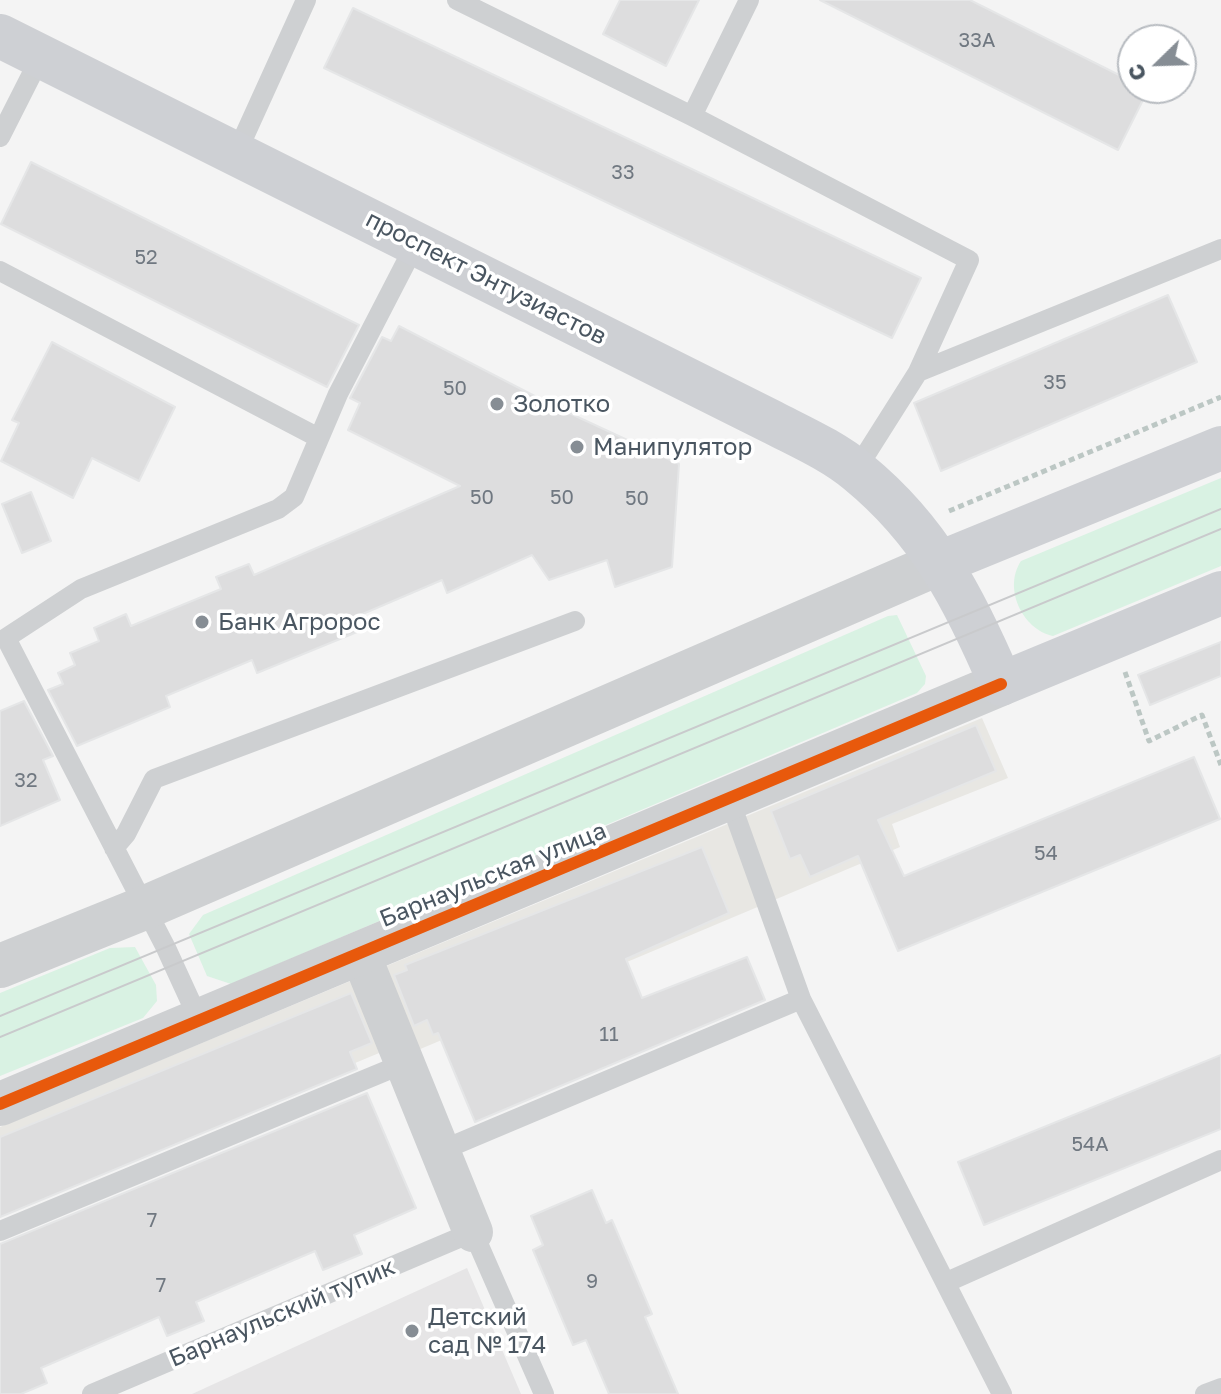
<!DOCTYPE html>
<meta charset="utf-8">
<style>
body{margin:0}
#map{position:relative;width:1221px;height:1394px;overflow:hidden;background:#f4f4f4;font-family:"Golos Text",sans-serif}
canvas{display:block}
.north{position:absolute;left:1117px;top:24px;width:80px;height:80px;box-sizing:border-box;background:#fff;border:2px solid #b7bbc0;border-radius:50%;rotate:247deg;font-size:22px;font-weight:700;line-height:32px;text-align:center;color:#4a5661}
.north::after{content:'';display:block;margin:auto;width:28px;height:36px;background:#868d94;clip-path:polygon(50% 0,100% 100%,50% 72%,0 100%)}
</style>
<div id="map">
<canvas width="1221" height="1394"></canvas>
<div class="north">С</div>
</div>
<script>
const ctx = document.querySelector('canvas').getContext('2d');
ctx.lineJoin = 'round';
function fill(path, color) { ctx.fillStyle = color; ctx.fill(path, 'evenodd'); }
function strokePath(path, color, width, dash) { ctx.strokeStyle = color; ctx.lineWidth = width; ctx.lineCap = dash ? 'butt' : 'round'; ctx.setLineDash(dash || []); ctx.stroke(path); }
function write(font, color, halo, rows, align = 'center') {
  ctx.font = font + ' "Golos Text",sans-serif'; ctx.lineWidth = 7; ctx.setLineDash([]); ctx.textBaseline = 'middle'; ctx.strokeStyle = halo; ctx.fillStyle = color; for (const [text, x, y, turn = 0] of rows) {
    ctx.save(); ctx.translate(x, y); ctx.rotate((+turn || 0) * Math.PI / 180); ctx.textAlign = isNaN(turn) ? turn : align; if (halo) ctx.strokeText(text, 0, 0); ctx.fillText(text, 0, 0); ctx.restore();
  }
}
fill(new Path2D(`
 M 982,718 L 1008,778 L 892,824 L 900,847 L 418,1050 L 413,1039 L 0,1210 L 0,1127 Z`), '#e8e7e3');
fill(new Path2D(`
 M 467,1268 L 521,1394 L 192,1394 Z`), '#e6e5e6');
fill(new Path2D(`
 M 1221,478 L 1221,566 L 1053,636 C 1022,629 1003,588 1021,561 Z
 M 897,615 L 926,676 L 925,684 L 917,693 L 231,984 L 207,976 L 189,934 L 203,915 L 888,616 Z
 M 135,947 L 156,985 L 157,1001 L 143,1018 L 0,1076 L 0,993 L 110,948 Z`), '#d9f2e3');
const building = new Path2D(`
 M 620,0 L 699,0 L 666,66 L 603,34 Z
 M 820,0 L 970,0 L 1133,82 L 1133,88 L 1148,90 L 1118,150 Z
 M 353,8 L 921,278 L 892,338 L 324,68 Z
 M 31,162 L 359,325 L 327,387 L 1,224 Z
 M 1168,295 L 1197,362 L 941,471 L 914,403 Z
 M 399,326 L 554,406 L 679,464 L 672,567 L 615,587 L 607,560 L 549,580 L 532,555 L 447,593 L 442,580 L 351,619 L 357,632 L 257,673 L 252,660 L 166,696 L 170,707 L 77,746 L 48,690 L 63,684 L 58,673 L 75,665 L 70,653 L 99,641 L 94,628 L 126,614 L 131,626 L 221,589 L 216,577 L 249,564 L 254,575 L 460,486 L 348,430 L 360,403 L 350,398 L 382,337 L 391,341 Z
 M 52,342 L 175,407 L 139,481 L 92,458 L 73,498 L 1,461 L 19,423 L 12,420 Z
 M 31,492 L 51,541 L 22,553 L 2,504 Z
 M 1221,642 L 1221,676 L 1150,705 L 1138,675 Z
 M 24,701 L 53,756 L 43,760 L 60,800 L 0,826 L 0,711 Z
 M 976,725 L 996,771 L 878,820 L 904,876 L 1194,757 L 1220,819 L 898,951 L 858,856 L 810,877 L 800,855 L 790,859 L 771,811 Z
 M 702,847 L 729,913 L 626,959 L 642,998 L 747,957 L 765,1000 L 475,1122 L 438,1033 L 433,1035 L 427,1020 L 414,1026 L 394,975 L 407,970 L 405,965 Z
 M 351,993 L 372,1043 L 350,1052 L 357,1069 L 0,1217 L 0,1137 Z
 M 1221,1055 L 1221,1129 L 984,1225 L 958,1162 Z
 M 367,1093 L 416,1208 L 354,1235 L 362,1254 L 323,1270 L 315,1251 L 196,1302 L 204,1321 L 167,1336 L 159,1317 L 41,1368 L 47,1383 L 21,1394 L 0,1394 L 0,1244 Z
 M 592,1190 L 606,1223 L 612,1220 L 652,1314 L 645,1317 L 678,1394 L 609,1394 L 586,1340 L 573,1345 L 533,1250 L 543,1245 L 531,1216 Z`);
fill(building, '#ddddde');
strokePath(building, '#e5e6e7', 2);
strokePath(new Path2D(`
 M 949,511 L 1221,397
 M 1125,672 L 1149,741 L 1202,715 L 1221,765`), '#bcc7c4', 5, [6, 4]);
strokePath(new Path2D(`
 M 457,0 L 692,116 L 969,260 L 918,372
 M 692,116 L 749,0
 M 0,137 L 41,56
 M 237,152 L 306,0
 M 0,271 L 319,438
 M 856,470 L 918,372 L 1221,249
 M 730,801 L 801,999
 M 114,848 L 126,834 L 154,779 L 575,621
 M 199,1020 L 166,948 L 6,638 L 81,589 L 278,509 L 294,497 L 338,394 L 416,243
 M 440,1151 L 801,999 L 1002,1394
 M 0,1231 L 405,1063
 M 947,1282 L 1221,1160
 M 92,1394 L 473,1232 L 544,1394
 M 1205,1394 L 1221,1388`), '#ced0d2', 20);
strokePath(new Path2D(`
 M 360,953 L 473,1232`), '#ced0d2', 40);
strokePath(new Path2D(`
 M 0,966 L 144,908 L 942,562
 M 0,1104 L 1001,684`), '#ced0d2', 44);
strokePath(new Path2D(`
 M 0,36 L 772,422 C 801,437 833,451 858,472 C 930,531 965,600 1001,684 L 1221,593
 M 942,562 L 1221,448`), '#ced0d4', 44);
strokePath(new Path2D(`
 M 0,1016 L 1221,509
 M 0,1037 L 1221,529`), '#c9cacc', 2);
strokePath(new Path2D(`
 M 0,1104 L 1001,684`), '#e8590c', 12);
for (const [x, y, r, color] of [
 [497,404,8,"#868d94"],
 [577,447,8,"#868d94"],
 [202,622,8,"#868d94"],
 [412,1331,8,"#868d94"]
]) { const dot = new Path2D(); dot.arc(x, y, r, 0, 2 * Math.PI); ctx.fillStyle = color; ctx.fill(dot); strokePath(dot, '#fff', 3); }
write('20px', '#707881', null, [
 ["33А",977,41],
 ["33",623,173],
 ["52",146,258],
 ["35",1055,383],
 ["50",455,389],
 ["50",482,498],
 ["50",562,498],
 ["50",637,499],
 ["32",26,781],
 ["54",1046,854],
 ["11",609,1035],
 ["54А",1090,1145],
 ["7",152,1221],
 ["9",592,1282],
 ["7",161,1286]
]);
write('24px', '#4a5661', '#fff', [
 ["проспект Энтузиастов",486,278,27],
 ["Барнаульская улица",493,875,-22],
 ["Барнаульский тупик",282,1313,-23]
]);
write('24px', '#4a5661', '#fff', [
 ["Золотко",513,404],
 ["Манипулятор",593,447],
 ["Банк Агророс",218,622],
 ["Детский",428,1317],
 ["сад № 174",428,1345]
], 'left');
</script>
